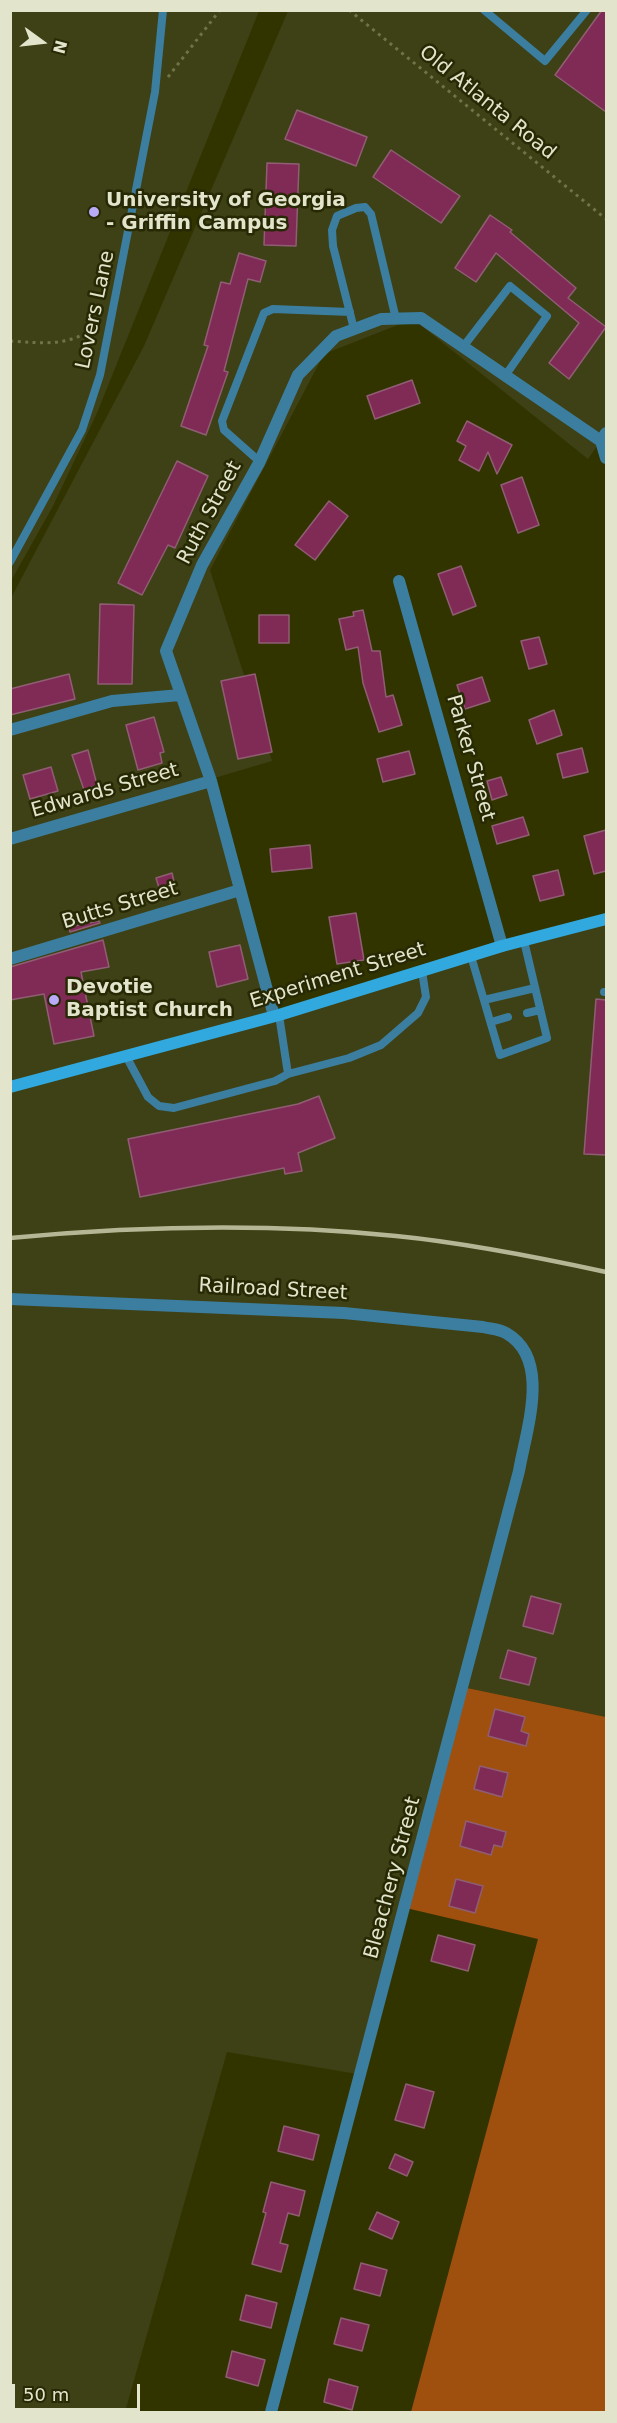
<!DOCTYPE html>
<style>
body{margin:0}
#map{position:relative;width:617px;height:2423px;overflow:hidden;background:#323400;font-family:"DejaVu Sans",sans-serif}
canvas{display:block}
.frame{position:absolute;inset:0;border:12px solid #e2e5cb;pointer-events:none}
.north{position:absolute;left:12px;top:12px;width:60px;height:60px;-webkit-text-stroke:4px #272904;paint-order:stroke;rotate:105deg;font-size:16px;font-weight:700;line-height:24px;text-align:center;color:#e2e5cb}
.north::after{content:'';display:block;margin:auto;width:21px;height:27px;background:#e2e5cb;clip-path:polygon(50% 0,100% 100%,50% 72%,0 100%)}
.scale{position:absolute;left:12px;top:2384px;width:128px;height:27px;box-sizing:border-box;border:3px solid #e2e5cb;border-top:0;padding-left:8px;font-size:18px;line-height:21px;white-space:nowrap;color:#e2e5cb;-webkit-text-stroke:4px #272904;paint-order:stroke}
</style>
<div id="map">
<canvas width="617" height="2423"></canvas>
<div class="frame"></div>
<div class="north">N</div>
<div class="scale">50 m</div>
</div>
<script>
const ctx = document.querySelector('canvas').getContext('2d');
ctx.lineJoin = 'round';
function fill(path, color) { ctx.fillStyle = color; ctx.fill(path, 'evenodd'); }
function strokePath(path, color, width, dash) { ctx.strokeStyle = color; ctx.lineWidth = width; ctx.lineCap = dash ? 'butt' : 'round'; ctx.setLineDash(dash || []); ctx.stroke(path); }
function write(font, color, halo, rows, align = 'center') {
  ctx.font = font + ' "DejaVu Sans",sans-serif'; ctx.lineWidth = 5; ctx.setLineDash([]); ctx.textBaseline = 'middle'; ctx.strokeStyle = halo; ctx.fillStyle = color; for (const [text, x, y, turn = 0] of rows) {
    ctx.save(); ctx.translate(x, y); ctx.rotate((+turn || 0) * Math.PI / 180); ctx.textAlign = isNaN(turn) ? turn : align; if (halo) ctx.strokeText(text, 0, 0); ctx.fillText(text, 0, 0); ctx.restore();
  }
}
fill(new Path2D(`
 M 11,11 L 259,11 L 97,413 L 53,506 L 11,581 Z
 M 288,11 L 606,11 L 606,433 L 588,459 L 413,319 L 324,354 L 210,570 L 272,761 L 211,779 L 276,1017 L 606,921 L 606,1717 L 462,1688 L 363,2075 L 227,2052 L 125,2412 L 11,2412 L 11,598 L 144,346 Z`), '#3e4015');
fill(new Path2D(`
 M 462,1687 L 606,1717 L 606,2412 L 411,2412 L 538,1939 L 406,1908 Z`), '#a0500e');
const building = new Path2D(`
 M 602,10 L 606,10 L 606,112 L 555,75 Z
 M 297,110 L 367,137 L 356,166 L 285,139 Z
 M 391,150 L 460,196 L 441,223 L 373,177 Z
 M 267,163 L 299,164 L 296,246 L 264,245 Z
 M 490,215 L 512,230 L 510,232 L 576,288 L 568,298 L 606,327 L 569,379 L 549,363 L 579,323 L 496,253 L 476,282 L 455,268 Z
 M 239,253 L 266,261 L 260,282 L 248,279 L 224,371 L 228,372 L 206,435 L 181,426 L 208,346 L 204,345 L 221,282 L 230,284 Z
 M 412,380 L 420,403 L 375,419 L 367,396 Z
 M 467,421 L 512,445 L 497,474 L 488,452 L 479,471 L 459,460 L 466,446 L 457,441 Z
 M 177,461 L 208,476 L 175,548 L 168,545 L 142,595 L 118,583 Z
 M 522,477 L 539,525 L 518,533 L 501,485 Z
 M 329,501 L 348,516 L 315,560 L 295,545 Z
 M 461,566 L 476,606 L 453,615 L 438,574 Z
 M 100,604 L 134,605 L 132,684 L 98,684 Z
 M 363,610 L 372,651 L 380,651 L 386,697 L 393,695 L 402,725 L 379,732 L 363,683 L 358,647 L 346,650 L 339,619 L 354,616 L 353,612 Z
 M 259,615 L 289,615 L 289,643 L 259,643 Z
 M 539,637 L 547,664 L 529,669 L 521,641 Z
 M 69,674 L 75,699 L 10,715 L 10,689 Z
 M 255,674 L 272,752 L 238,759 L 221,681 Z
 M 482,677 L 490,701 L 465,709 L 457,685 Z
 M 554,710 L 562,735 L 537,744 L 529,720 Z
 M 154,717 L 164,752 L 160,753 L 162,763 L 138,770 L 126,725 Z
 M 582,748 L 588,772 L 563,778 L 557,754 Z
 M 88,750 L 97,785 L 84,790 L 72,755 Z
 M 409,751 L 415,774 L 383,782 L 377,759 Z
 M 51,767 L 58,791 L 30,799 L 23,775 Z
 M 501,777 L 507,795 L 492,800 L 487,781 Z
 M 523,817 L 529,835 L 497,844 L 492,826 Z
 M 606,830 L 606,871 L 594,874 L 584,836 Z
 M 310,845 L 312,868 L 272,872 L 270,849 Z
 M 558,870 L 564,895 L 540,901 L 533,876 Z
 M 172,873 L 175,886 L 160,891 L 156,878 Z
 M 356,913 L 364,960 L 337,964 L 329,917 Z
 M 99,921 L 100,923 L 70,932 L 69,927 Z
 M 103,940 L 109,967 L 81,972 L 94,1036 L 54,1044 L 44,994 L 10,1000 L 10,967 Z
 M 240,945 L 248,979 L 217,987 L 209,952 Z
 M 596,999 L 606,1000 L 606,1155 L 584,1154 Z
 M 319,1096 L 335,1138 L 298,1153 L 302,1171 L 285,1174 L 284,1168 L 140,1197 L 128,1139 L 298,1104 Z
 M 531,1596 L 561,1604 L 553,1634 L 523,1626 Z
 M 508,1650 L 536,1658 L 529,1685 L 500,1678 Z
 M 495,1709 L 525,1717 L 521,1731 L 529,1734 L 526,1746 L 488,1736 Z
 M 480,1766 L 508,1773 L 502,1797 L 474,1789 Z
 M 466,1821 L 506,1832 L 502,1847 L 494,1845 L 491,1855 L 460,1846 Z
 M 456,1879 L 483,1886 L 475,1913 L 449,1906 Z
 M 438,1935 L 475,1945 L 468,1971 L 431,1961 Z
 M 406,2084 L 434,2092 L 424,2128 L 395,2120 Z
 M 284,2126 L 319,2135 L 313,2160 L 278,2151 Z
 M 395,2154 L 413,2162 L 407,2176 L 389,2168 Z
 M 271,2182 L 305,2191 L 299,2216 L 288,2213 L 280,2243 L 288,2245 L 281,2272 L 252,2264 L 266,2213 L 263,2212 Z
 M 377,2212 L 399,2222 L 392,2239 L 369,2229 Z
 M 361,2263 L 387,2270 L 380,2296 L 354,2289 Z
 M 246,2295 L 277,2303 L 271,2328 L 240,2320 Z
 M 341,2318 L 369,2325 L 362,2351 L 334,2344 Z
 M 232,2351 L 265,2360 L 258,2386 L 226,2377 Z
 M 329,2379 L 358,2387 L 352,2410 L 324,2402 Z`);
fill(building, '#802a56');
strokePath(building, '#8f5e73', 1.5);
strokePath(new Path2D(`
 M 349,10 L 606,219
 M 168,77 L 220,10
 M 10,341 C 44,343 69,347 97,326`), '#707348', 3, [3, 4.5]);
strokePath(new Path2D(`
 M 484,10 L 545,61 L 587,10
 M 354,329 L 333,246 L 332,230 L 337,216 L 356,208 L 365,207 L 371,214 L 396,319
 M 463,347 L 510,286 L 547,316 L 505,376
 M 259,461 L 224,430 L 222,421 L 264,313 L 273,309 L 350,312
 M 10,562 L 82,430 L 100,375 L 155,92 L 163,10
 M 471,956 L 500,1055 L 547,1038 L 524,941
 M 604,992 L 606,992
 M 484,1000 L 535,988
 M 527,1013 L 540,1010
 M 491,1022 L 508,1017
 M 126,1056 L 148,1097 L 159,1106 L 174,1108 L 275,1081 L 288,1074 L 279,1015
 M 288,1074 L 349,1058 L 381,1045 L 418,1013 L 426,997 L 422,971`), '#3c7e9f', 8);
strokePath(new Path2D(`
 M 606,433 L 601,441 L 606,458
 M 399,581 L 502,946
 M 10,730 L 112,701 L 180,695
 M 10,839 L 211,781
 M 10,959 L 240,890
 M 274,1016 L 211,781 L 166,651 L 202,565 L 259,463 L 298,375 L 336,336 L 381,319 L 421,318 L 601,441
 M 10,1299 L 344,1313 L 483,1327 C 491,1329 499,1329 506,1333 C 552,1359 526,1430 519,1471 L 271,2412`), '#3c7e9f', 12);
strokePath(new Path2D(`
 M 10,1087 L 279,1015 L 502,946 L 606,919`), '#32a9de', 12);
strokePath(new Path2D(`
 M 10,1238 C 138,1226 269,1223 396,1236 C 467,1243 537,1257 606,1272`), '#b4b695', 4.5);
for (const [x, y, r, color] of [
 [94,212,6,"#b9abf7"],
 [54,1000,6,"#b9abf7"]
]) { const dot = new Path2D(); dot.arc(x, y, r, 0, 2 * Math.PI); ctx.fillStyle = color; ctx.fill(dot); strokePath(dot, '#272904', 2); }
write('20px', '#e2e5cb', '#272904', [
 ["Old Atlanta Road",487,103,39],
 ["Lovers Lane",96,310,-78],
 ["Ruth Street",210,513,-62],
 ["Parker Street",470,758,74],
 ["Edwards Street",105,791,-16],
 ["Butts Street",120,906,-17],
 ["Experiment Street",338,976,-17],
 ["Railroad Street",273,1290,3],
 ["Bleachery Street",393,1878,-75]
]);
write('bold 20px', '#e2e5cb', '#272904', [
 ["University of Georgia",106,201],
 ["- Griffin Campus",106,224],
 ["Devotie",66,988],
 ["Baptist Church",66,1011]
], 'left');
</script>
